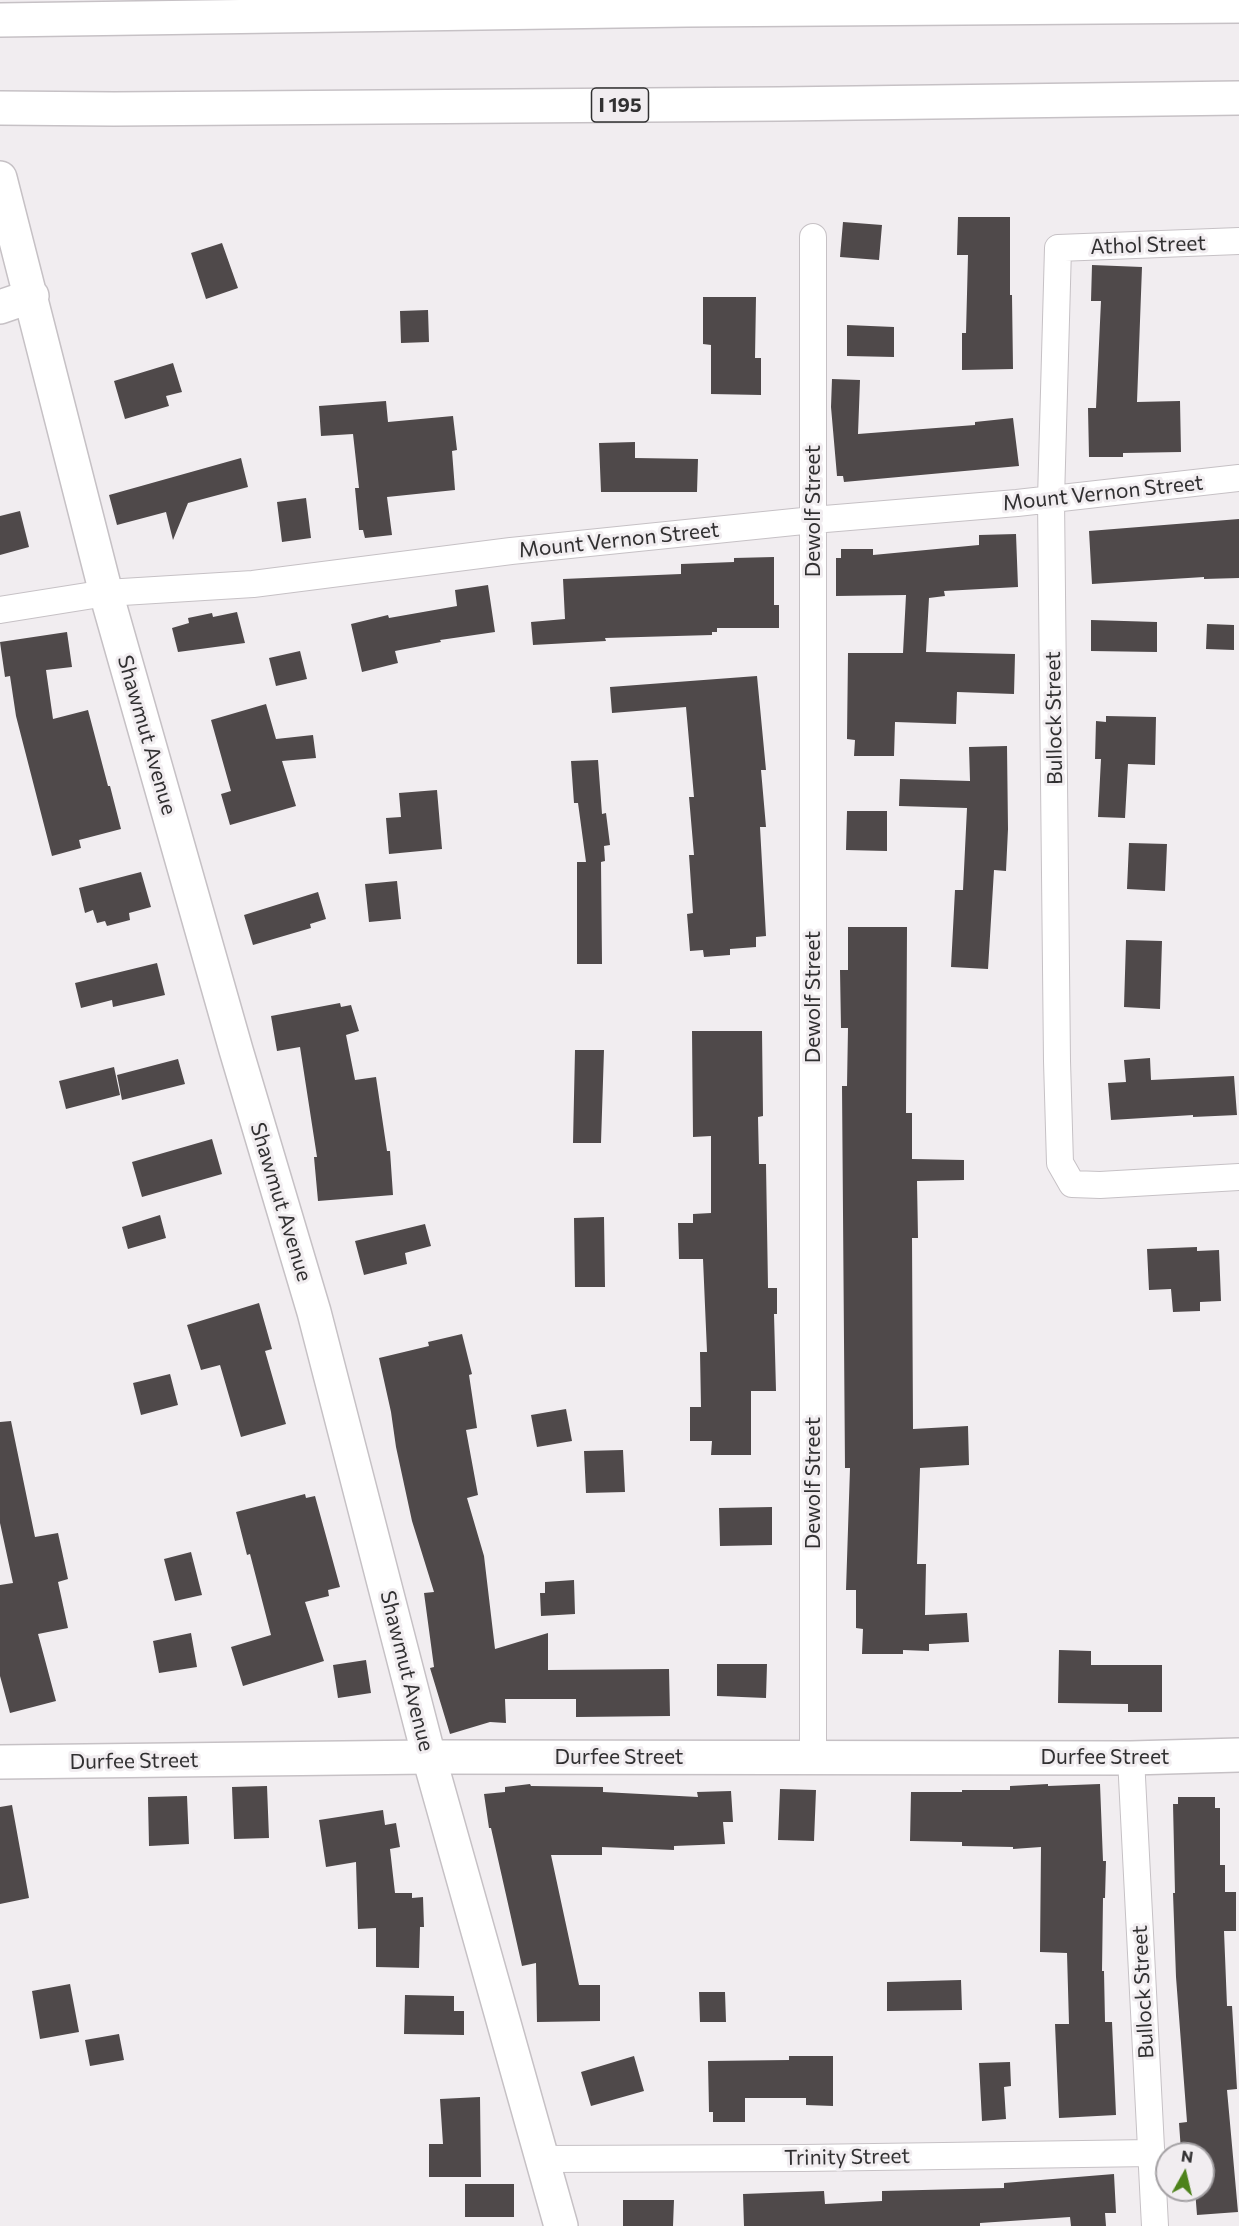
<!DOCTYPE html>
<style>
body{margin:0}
#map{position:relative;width:1239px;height:2226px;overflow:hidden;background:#f1edf0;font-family:Commissioner,sans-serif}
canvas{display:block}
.north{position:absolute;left:1155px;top:2142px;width:60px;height:60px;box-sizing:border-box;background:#f1edf0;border:2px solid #a4a1a4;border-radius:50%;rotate:8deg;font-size:16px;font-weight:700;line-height:24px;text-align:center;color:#313031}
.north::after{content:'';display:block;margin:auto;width:21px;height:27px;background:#4d821a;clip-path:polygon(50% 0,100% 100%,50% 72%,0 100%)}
</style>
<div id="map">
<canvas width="1239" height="2226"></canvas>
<div class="north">N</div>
</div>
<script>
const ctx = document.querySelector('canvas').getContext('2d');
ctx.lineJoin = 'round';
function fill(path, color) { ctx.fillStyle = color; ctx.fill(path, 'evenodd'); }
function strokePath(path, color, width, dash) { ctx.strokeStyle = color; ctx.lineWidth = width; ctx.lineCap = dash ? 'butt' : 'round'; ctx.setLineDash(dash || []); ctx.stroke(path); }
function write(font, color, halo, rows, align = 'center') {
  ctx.font = font + ' Commissioner,sans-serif'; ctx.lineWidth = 6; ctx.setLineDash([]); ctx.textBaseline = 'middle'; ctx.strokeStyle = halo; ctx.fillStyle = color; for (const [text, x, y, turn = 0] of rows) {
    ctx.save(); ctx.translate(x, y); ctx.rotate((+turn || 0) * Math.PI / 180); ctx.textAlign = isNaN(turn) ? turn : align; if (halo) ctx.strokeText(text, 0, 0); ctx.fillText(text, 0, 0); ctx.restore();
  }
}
fill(new Path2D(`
 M 958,217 L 1010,217 L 1010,295 L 1012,295 L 1013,369 L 962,370 L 962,333 L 966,333 L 968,255 L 957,255 Z
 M 843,222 L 882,225 L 879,260 L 840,257 Z
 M 222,243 L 238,288 L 206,299 L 191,253 Z
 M 1092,265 L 1142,267 L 1137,402 L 1180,401 L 1181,452 L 1123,453 L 1123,457 L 1089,457 L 1088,408 L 1096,408 L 1101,301 L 1091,301 Z
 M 703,297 L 756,297 L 755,358 L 761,358 L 761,395 L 711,394 L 711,345 L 703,344 Z
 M 428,310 L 429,342 L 401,343 L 400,311 Z
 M 847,325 L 894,327 L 894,357 L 847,356 Z
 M 173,363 L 182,392 L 166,396 L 169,406 L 125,419 L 114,381 Z
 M 832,379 L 860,380 L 858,434 L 975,425 L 975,422 L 1013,418 L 1019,466 L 844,482 L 843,476 L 837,476 L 831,407 Z
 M 386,401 L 388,422 L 453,416 L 457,450 L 452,451 L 455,490 L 387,497 L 392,535 L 365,538 L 363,530 L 359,530 L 355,488 L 359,488 L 353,434 L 321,436 L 319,406 Z
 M 635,442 L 635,458 L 698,459 L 697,492 L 601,492 L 599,443 Z
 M 241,458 L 248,487 L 188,503 L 173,540 L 166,512 L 117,525 L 109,495 Z
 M 306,498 L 311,538 L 282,542 L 277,502 Z
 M 20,511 L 29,547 L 0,555 L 0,516 Z
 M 1239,519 L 1239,578 L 1204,579 L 1204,577 L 1092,584 L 1089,531 Z
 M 1016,534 L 1018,587 L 944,591 L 945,596 L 929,598 L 926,652 L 1015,654 L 1014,694 L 957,692 L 956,724 L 895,722 L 894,756 L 854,756 L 855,740 L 847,739 L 848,653 L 903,653 L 906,595 L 836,596 L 836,558 L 841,558 L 841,549 L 873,549 L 873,555 L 979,545 L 979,535 Z
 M 774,557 L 774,605 L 779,605 L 779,628 L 717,628 L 717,632 L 712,632 L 712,635 L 605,638 L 606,641 L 533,645 L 531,622 L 565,619 L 563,579 L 681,574 L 681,564 L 734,562 L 734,558 Z
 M 488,585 L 495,632 L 440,640 L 441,642 L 395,651 L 398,663 L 362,672 L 351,624 L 388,615 L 389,618 L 457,606 L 455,590 Z
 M 237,612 L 245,643 L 178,652 L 172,628 L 189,623 L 188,618 L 212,613 L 213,617 Z
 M 1091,620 L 1157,622 L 1157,652 L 1091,651 Z
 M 1207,624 L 1234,625 L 1234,650 L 1206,649 Z
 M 67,632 L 72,667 L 46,670 L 53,719 L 88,710 L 108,786 L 110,786 L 121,829 L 79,840 L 81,848 L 52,856 L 16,716 L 10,676 L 5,677 L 0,642 Z
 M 300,651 L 307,679 L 276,686 L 269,658 Z
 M 757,676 L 766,770 L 761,770 L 766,827 L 760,827 L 766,936 L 756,937 L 756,947 L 730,949 L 730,955 L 704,957 L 703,950 L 690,951 L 687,914 L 693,913 L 689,855 L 694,855 L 689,797 L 694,797 L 686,707 L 612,713 L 610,687 Z
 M 266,704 L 276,739 L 313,735 L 316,758 L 282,761 L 296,806 L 230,825 L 221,794 L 231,791 L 211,720 Z
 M 1106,716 L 1156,717 L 1155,765 L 1128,764 L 1125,818 L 1098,817 L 1101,759 L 1095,759 L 1096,721 L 1106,722 Z
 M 1007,746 L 1008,829 L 1006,871 L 994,870 L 988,969 L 951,967 L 955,890 L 963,890 L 967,808 L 899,806 L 900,779 L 970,781 L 969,747 Z
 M 598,760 L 602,814 L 606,813 L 610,845 L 604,846 L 605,861 L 601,862 L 602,964 L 577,964 L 577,862 L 586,862 L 578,803 L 574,803 L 571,761 Z
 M 437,790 L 442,849 L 389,854 L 386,818 L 401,817 L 399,793 Z
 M 847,811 L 887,811 L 887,851 L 846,850 Z
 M 1129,843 L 1167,844 L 1165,891 L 1127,889 Z
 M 141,872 L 151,907 L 129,913 L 130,920 L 107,926 L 105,921 L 97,923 L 93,910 L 85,913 L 79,888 Z
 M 397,881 L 401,919 L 369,922 L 365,884 Z
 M 318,892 L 326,919 L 310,924 L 311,928 L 253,945 L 244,915 Z
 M 848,927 L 907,927 L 906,1113 L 912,1113 L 912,1159 L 964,1160 L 964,1180 L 917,1181 L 918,1238 L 912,1238 L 913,1429 L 968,1426 L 969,1465 L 920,1468 L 917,1564 L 926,1564 L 925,1615 L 967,1613 L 969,1642 L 929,1644 L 929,1651 L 903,1650 L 903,1654 L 862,1654 L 863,1629 L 856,1628 L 856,1590 L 846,1590 L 850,1468 L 845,1468 L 842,1086 L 847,1086 L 848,1028 L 841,1028 L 840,970 L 848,970 Z
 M 1126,940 L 1162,941 L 1160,1009 L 1124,1007 Z
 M 157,963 L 165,995 L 113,1007 L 112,1000 L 81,1008 L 75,983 Z
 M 340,1003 L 341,1007 L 351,1005 L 359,1031 L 346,1035 L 355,1080 L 376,1077 L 387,1151 L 390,1151 L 393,1195 L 318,1201 L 314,1157 L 317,1157 L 300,1047 L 277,1051 L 271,1016 Z
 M 692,1031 L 762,1031 L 763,1116 L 758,1117 L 759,1164 L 766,1164 L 768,1288 L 777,1288 L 777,1314 L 774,1314 L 776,1391 L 751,1391 L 751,1455 L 711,1455 L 712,1441 L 690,1441 L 690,1407 L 701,1407 L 700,1352 L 707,1352 L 703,1259 L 679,1259 L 678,1223 L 693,1223 L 693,1214 L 711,1213 L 711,1136 L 693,1137 Z
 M 575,1050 L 604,1050 L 601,1143 L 573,1143 Z
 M 1150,1058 L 1151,1080 L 1234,1076 L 1237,1115 L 1193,1117 L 1193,1115 L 1111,1120 L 1108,1083 L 1126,1082 L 1124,1060 Z
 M 178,1059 L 185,1084 L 122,1100 L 117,1075 Z
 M 114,1067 L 120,1095 L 66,1109 L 59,1081 Z
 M 212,1139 L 222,1174 L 142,1197 L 132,1162 Z
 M 160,1215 L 166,1238 L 128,1249 L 122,1227 Z
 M 604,1217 L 605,1287 L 575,1287 L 574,1218 Z
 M 425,1224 L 431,1246 L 405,1253 L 407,1264 L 364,1275 L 355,1241 Z
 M 1197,1247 L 1197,1251 L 1219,1250 L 1221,1301 L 1200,1302 L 1200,1311 L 1173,1312 L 1171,1289 L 1149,1290 L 1147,1249 Z
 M 259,1303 L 272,1349 L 265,1351 L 286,1424 L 241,1437 L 220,1365 L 201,1370 L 187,1325 Z
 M 462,1334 L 472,1374 L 469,1375 L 477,1428 L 466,1430 L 478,1495 L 467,1498 L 484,1556 L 495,1649 L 548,1633 L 548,1670 L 669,1669 L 670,1716 L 576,1717 L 576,1699 L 505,1699 L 506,1723 L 490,1722 L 450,1734 L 430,1668 L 434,1667 L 424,1593 L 434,1592 L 412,1521 L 396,1447 L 391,1412 L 379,1358 L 429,1346 L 428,1342 Z
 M 170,1374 L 178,1405 L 141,1415 L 133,1383 Z
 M 566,1409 L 572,1441 L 537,1447 L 531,1415 Z
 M 11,1421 L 35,1537 L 58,1533 L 68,1579 L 58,1582 L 68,1628 L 38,1634 L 56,1701 L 10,1713 L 0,1676 L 0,1585 L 13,1583 L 0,1523 L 0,1422 Z
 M 623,1450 L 625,1492 L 586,1493 L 584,1451 Z
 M 305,1494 L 306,1498 L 315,1496 L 340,1587 L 328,1590 L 329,1596 L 305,1602 L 324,1661 L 243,1686 L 231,1647 L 271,1635 L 250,1554 L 247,1555 L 236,1512 Z
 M 772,1507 L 772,1545 L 720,1546 L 719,1508 Z
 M 191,1552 L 202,1595 L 175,1601 L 164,1559 Z
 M 574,1580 L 575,1614 L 541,1616 L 540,1593 L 545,1593 L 545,1582 Z
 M 191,1633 L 197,1667 L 159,1673 L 153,1641 Z
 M 1059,1650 L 1091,1651 L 1091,1665 L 1162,1665 L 1162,1712 L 1128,1712 L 1128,1704 L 1058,1703 Z
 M 366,1660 L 371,1693 L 338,1698 L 333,1665 Z
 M 717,1664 L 767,1664 L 766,1698 L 717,1696 Z
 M 530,1784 L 531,1786 L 603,1787 L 603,1792 L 698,1797 L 697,1792 L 731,1791 L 733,1822 L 723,1822 L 725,1844 L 674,1846 L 674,1850 L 602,1847 L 602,1855 L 551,1855 L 579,1985 L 600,1985 L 600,2021 L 537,2022 L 536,1963 L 522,1966 L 491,1828 L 489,1828 L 484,1794 L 505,1792 L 505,1787 Z
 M 1048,1784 L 1048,1786 L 1100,1784 L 1103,1861 L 1106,1861 L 1105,1898 L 1103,1898 L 1102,1971 L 1104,1971 L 1105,2022 L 1112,2022 L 1116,2115 L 1059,2118 L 1055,2024 L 1069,2024 L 1067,1953 L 1040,1952 L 1041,1847 L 1013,1849 L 1013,1847 L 962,1846 L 962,1842 L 910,1841 L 911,1792 L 962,1792 L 962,1790 L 1010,1790 L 1010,1786 Z
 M 267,1786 L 269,1838 L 234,1839 L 232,1787 Z
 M 780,1789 L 816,1790 L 814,1841 L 778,1840 Z
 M 187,1796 L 189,1844 L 149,1846 L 148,1797 Z
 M 1178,1797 L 1215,1797 L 1215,1808 L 1220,1808 L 1220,1865 L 1225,1865 L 1225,1892 L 1236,1892 L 1236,1931 L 1224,1931 L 1227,2006 L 1232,2006 L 1237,2089 L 1227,2090 L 1238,2212 L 1197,2215 L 1195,2190 L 1203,2190 L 1203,2154 L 1192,2154 L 1192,2150 L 1181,2151 L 1179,2123 L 1187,2122 L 1176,1977 L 1173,1893 L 1175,1893 L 1173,1804 L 1178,1804 Z
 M 12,1805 L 29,1898 L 0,1904 L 0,1807 Z
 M 383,1810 L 385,1825 L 396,1823 L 400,1847 L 390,1849 L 395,1893 L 412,1893 L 412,1898 L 423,1897 L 424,1927 L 420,1927 L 419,1968 L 376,1967 L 376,1928 L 358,1929 L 356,1862 L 326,1867 L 319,1820 Z
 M 961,1980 L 962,2010 L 887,2011 L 887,1982 Z
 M 70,1984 L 79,2032 L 40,2039 L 32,1991 Z
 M 699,1992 L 725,1992 L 726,2022 L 700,2022 Z
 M 405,1995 L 454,1996 L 454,2011 L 464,2011 L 464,2035 L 404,2034 Z
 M 119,2034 L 124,2060 L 90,2066 L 85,2040 Z
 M 634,2056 L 644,2091 L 591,2106 L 581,2072 Z
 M 789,2056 L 833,2056 L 833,2106 L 806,2105 L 806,2098 L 745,2098 L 745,2122 L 713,2122 L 713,2112 L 709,2112 L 708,2061 L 789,2060 Z
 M 1010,2062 L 1011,2086 L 1004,2087 L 1006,2119 L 982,2121 L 979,2063 Z
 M 480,2097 L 481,2177 L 429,2177 L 429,2144 L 443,2144 L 440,2099 Z
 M 1114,2174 L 1116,2213 L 1105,2213 L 1106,2226 L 1071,2226 L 1070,2217 L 980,2223 L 980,2226 L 744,2226 L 743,2194 L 824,2191 L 825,2204 L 882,2201 L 882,2191 L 1004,2188 L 1004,2183 Z
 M 465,2184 L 514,2184 L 514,2217 L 465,2217 Z
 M 623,2200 L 674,2200 L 673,2226 L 623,2226 Z`), '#4f494a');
const minor = new Path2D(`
 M 1239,241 L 1058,248 L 1051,499 L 1057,1061 L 1060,1163 L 1072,1184 L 1100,1185 L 1239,1177
 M 0,610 L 106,593 L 253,584 L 511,551 L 813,520 L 1017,503 L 1239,478
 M 813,1757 L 813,237
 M 1131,1758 L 1155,2226
 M 542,2159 L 804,2158 L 1152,2153`);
const tertiary = new Path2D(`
 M 0,1762 L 429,1757 L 1131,1758 L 1239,1755`);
const secondary = new Path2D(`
 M 0,178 L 106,593 L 236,1050 L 314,1312 L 429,1757 L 561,2226
 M 0,307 L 32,296`);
const motorway = new Path2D(`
 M 0,20 L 687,10 L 1239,6
 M 0,108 L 114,109 L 779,104 L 1239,98`);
strokePath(minor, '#c6c1c5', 28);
strokePath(tertiary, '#c6c1c5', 36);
strokePath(secondary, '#c6c1c5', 36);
strokePath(motorway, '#c6c1c5', 36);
strokePath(minor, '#fff', 26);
strokePath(tertiary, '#fff', 33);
strokePath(secondary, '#fff', 33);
strokePath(motorway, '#fff', 33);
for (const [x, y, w] of [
 [620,105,57]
]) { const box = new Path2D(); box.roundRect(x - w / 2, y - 17, w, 34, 4.5); ctx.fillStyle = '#f1edf0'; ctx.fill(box); strokePath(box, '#313031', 1.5); }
write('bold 20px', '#313031', null, [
 ["I 195",620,105]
]);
write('21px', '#313031', '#f1edf0', [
 ["Athol Street",1148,245,-2],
 ["Mount Vernon Street",1103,493,-6],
 ["Dewolf Street",813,511,-90],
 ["Mount Vernon Street",619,540,-6],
 ["Bullock Street",1054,718,-91],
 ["Shawmut Avenue",147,735,74],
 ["Dewolf Street",813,997,-90],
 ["Shawmut Avenue",281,1202,73],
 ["Dewolf Street",813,1483,-90],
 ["Shawmut Avenue",407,1671,76],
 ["Durfee Street",619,1757],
 ["Durfee Street",1105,1757],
 ["Durfee Street",134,1761,-1],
 ["Bullock Street",1143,1992,-93],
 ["Trinity Street",847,2157,-1]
]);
</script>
